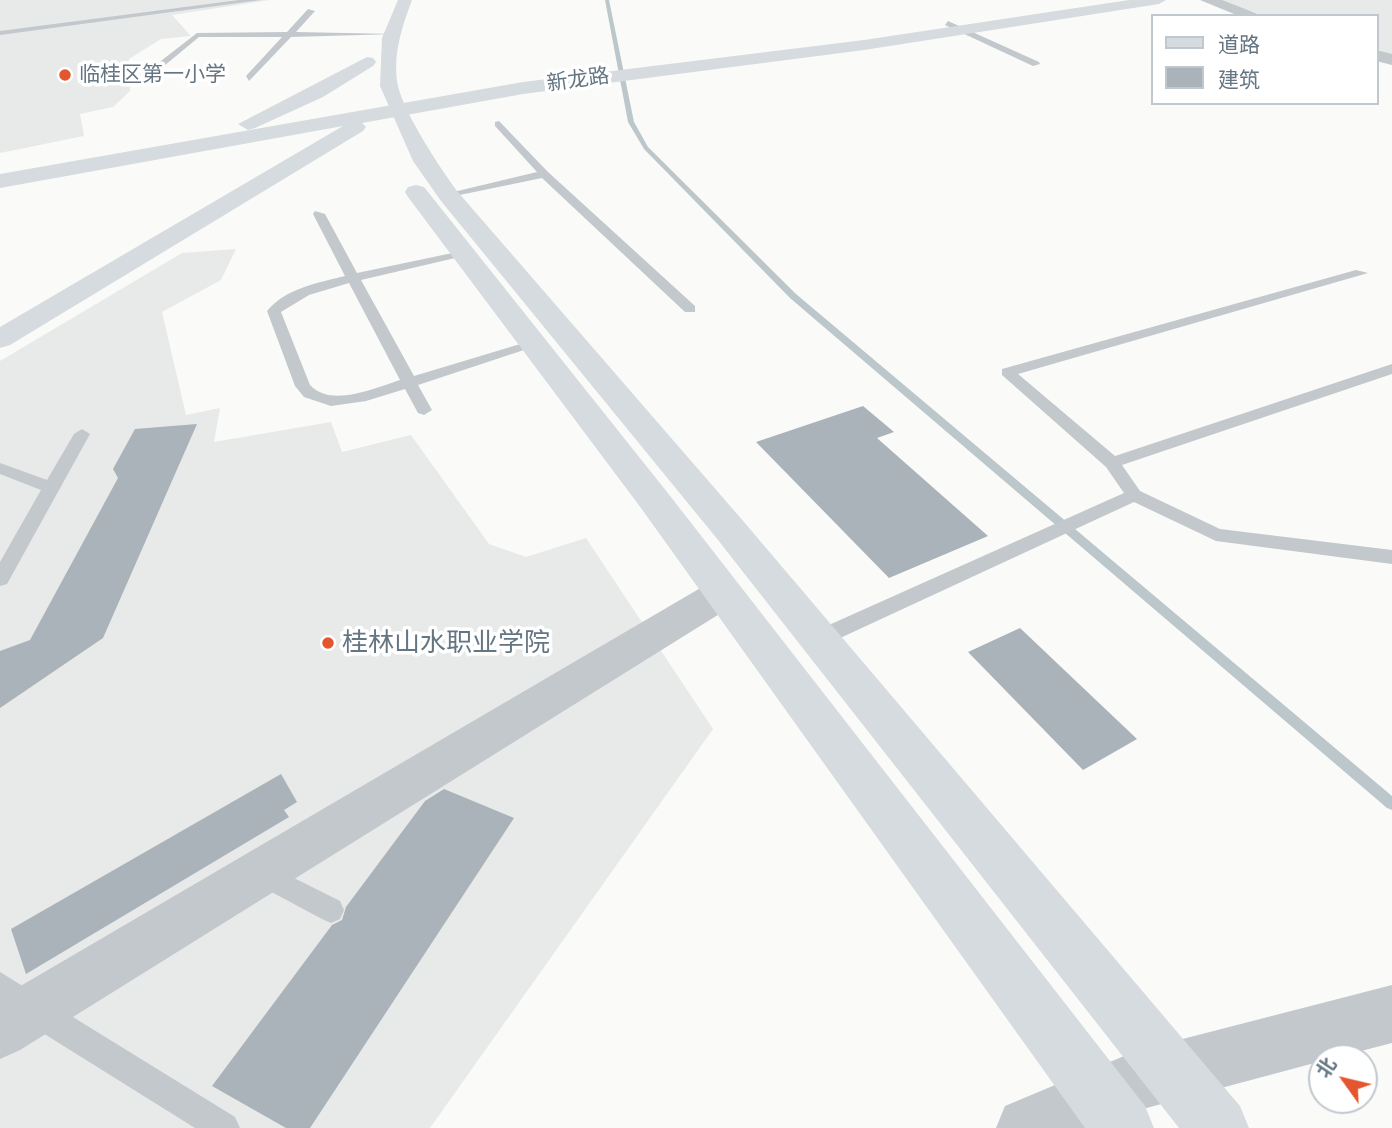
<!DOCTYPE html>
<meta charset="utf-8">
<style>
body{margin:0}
#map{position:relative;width:1392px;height:1128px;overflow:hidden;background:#fafaf8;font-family:"Alegreya Sans","Noto Sans SC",sans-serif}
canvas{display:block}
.legend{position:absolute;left:1151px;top:14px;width:228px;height:91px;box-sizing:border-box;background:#fff;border:2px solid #c1c8cd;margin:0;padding:9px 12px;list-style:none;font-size:21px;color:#657683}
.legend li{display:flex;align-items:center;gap:14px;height:35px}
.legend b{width:35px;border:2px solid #c1c8cd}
.north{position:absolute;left:1308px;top:1044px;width:70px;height:70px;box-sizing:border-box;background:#fff;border:2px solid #c1c8cd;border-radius:50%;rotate:304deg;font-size:19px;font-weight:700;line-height:28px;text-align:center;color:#657683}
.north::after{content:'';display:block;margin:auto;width:24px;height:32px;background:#e4572e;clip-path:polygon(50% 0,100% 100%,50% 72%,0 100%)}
</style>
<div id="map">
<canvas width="1392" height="1128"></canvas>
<ul class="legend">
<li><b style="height:9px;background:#d6dbdf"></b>道路</li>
<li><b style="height:19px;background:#aab3b9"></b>建筑</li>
</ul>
<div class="north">北</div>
</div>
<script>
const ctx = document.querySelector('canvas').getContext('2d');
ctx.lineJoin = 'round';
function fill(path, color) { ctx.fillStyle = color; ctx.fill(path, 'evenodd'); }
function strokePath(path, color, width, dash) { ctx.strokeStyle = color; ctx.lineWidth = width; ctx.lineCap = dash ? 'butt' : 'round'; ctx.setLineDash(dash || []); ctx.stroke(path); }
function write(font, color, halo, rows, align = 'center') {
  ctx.font = font + ' "Alegreya Sans","Noto Sans SC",sans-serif'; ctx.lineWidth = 7; ctx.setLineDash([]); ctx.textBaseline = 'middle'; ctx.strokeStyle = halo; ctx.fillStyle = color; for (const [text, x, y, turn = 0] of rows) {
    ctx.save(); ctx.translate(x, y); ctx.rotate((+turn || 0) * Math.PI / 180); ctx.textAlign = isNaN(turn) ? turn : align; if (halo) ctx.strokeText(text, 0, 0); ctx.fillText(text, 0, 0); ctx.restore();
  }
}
fill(new Path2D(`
 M 0,0 L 270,0 L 172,15 L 191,36 L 161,39 L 129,59 L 130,91 L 113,107 L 80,114 L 84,136 L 0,153 Z
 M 1217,0 L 1392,0 L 1392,56 L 1376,51 L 1376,16 L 1266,16 Z
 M 236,249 L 221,280 L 162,312 L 186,415 L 220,408 L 214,442 L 331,422 L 342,452 L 411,435 L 489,544 L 526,557 L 586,538 L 713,729 L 430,1128 L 0,1128 L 0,361 L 182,253 Z`), '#e8e9e9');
fill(new Path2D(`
 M 605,0 L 609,0 L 634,122 L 648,147 L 796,294 L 1392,796 L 1392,810 L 1387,808 L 790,298 L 644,149 L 628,122 Z`), '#bbc7cb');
fill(new Path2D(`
 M 863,406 L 894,432 L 877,438 L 988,536 L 889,578 L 756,442 Z
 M 197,424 L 103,638 L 0,708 L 0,651 L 30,640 L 118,478 L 113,469 L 135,429 Z
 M 1020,628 L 1137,739 L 1083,770 L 968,652 Z
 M 281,774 L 297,802 L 284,810 L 289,817 L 26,974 L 11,929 Z
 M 444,789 L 514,818 L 310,1128 L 286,1128 L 212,1086 L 332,925 L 342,920 L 346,907 L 425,801 Z`), '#aab3b9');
fill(new Path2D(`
 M 239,0 L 261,0 L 0,35 L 0,31 Z
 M 308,9 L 315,11 L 296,32 L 396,34 L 291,37 L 249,81 L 246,76 L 282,37 L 199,37 L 164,66 L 157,64 L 197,33 L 287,32 Z
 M 948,21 L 1039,62 L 1040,64 L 1033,66 L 945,25 Z
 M 499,121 L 548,172 L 695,306 L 695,312 L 685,312 L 542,178 L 445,198 L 445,194 L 537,172 L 495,126 L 495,122 Z
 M 315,211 L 325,214 L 357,273 L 462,251 L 468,255 L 361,280 L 414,376 L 527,342 L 537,342 L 539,345 L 418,385 L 432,410 L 424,415 L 418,413 L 405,389 L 366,401 L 331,406 L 304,397 L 295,386 L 267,311 C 286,288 318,283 345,276 L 313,214 ZM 349,283 L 400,380 C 375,388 331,408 310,385 L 281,312 L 309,295 Z
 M 1356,270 L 1368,273 L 1018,374 L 1115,456 L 1392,364 L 1392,374 L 1122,465 L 1140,491 L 1220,529 L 1392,550 L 1392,564 L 1216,541 L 1134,502 L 825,645 L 811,645 L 808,639 L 811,633 L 1124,493 L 1106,467 L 1002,375 L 1002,369 Z
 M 82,429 L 90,434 L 7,584 L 0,586 L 0,562 L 41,490 L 0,474 L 0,463 L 47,480 L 74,434 Z
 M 260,861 L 340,901 L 344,910 L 340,919 L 331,923 L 322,919 L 251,881 L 247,873 L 251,865 Z
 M 0,972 L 235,1117 L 240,1128 L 195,1128 L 22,1020 L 0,1003 Z`), '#c3c8cc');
fill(new Path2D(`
 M 1200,0 L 1222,0 L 1263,16 L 1239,16 Z
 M 1376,50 L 1392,54 L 1392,65 L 1376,61 Z
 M 723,579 L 737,583 L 743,593 L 737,603 L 20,1050 L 0,1059 L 0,998 L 709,583 Z
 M 1392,985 L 1392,1043 L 1334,1058 L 1322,1058 L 1322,1061 L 1139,1110 L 1099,1128 L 996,1128 L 1005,1106 L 1136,1051 Z`), '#c3c8cc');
fill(new Path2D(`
 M 1129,0 L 1166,0 L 1159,4 L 864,50 L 523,94 L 362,123 L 366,127 L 363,131 L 10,345 L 0,348 L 0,327 L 343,126 L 0,188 L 0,174 L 523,82 L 864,40 Z
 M 367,57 L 373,58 L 376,62 L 373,66 L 323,97 L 255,128 L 248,130 L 238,124 Z`), '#d6dbdf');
fill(new Path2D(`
 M 398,0 L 412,0 C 402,27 392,56 398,86 C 404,113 440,168 457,191 L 744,522 L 1240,1106 L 1249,1128 L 1179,1128 L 718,540 L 441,201 L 413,161 L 380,86 L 382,38 Z
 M 416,185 L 424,187 L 667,492 L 1145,1106 L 1154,1128 L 1085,1128 L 641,508 L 408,197 L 405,192 L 408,187 Z`), '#d6dbdf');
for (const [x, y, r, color] of [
 [65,75,7,"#e4572e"],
 [328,643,7,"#e4572e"]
]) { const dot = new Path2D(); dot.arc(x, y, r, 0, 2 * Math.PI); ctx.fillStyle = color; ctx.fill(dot); strokePath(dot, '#fff', 2.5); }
write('21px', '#657683', '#fff', [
 ["临桂区第一小学",79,75]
], 'left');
write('21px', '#657683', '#fff', [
 ["新龙路",578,80,-8]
]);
write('26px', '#657683', '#fff', [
 ["桂林山水职业学院",342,643]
], 'left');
</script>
